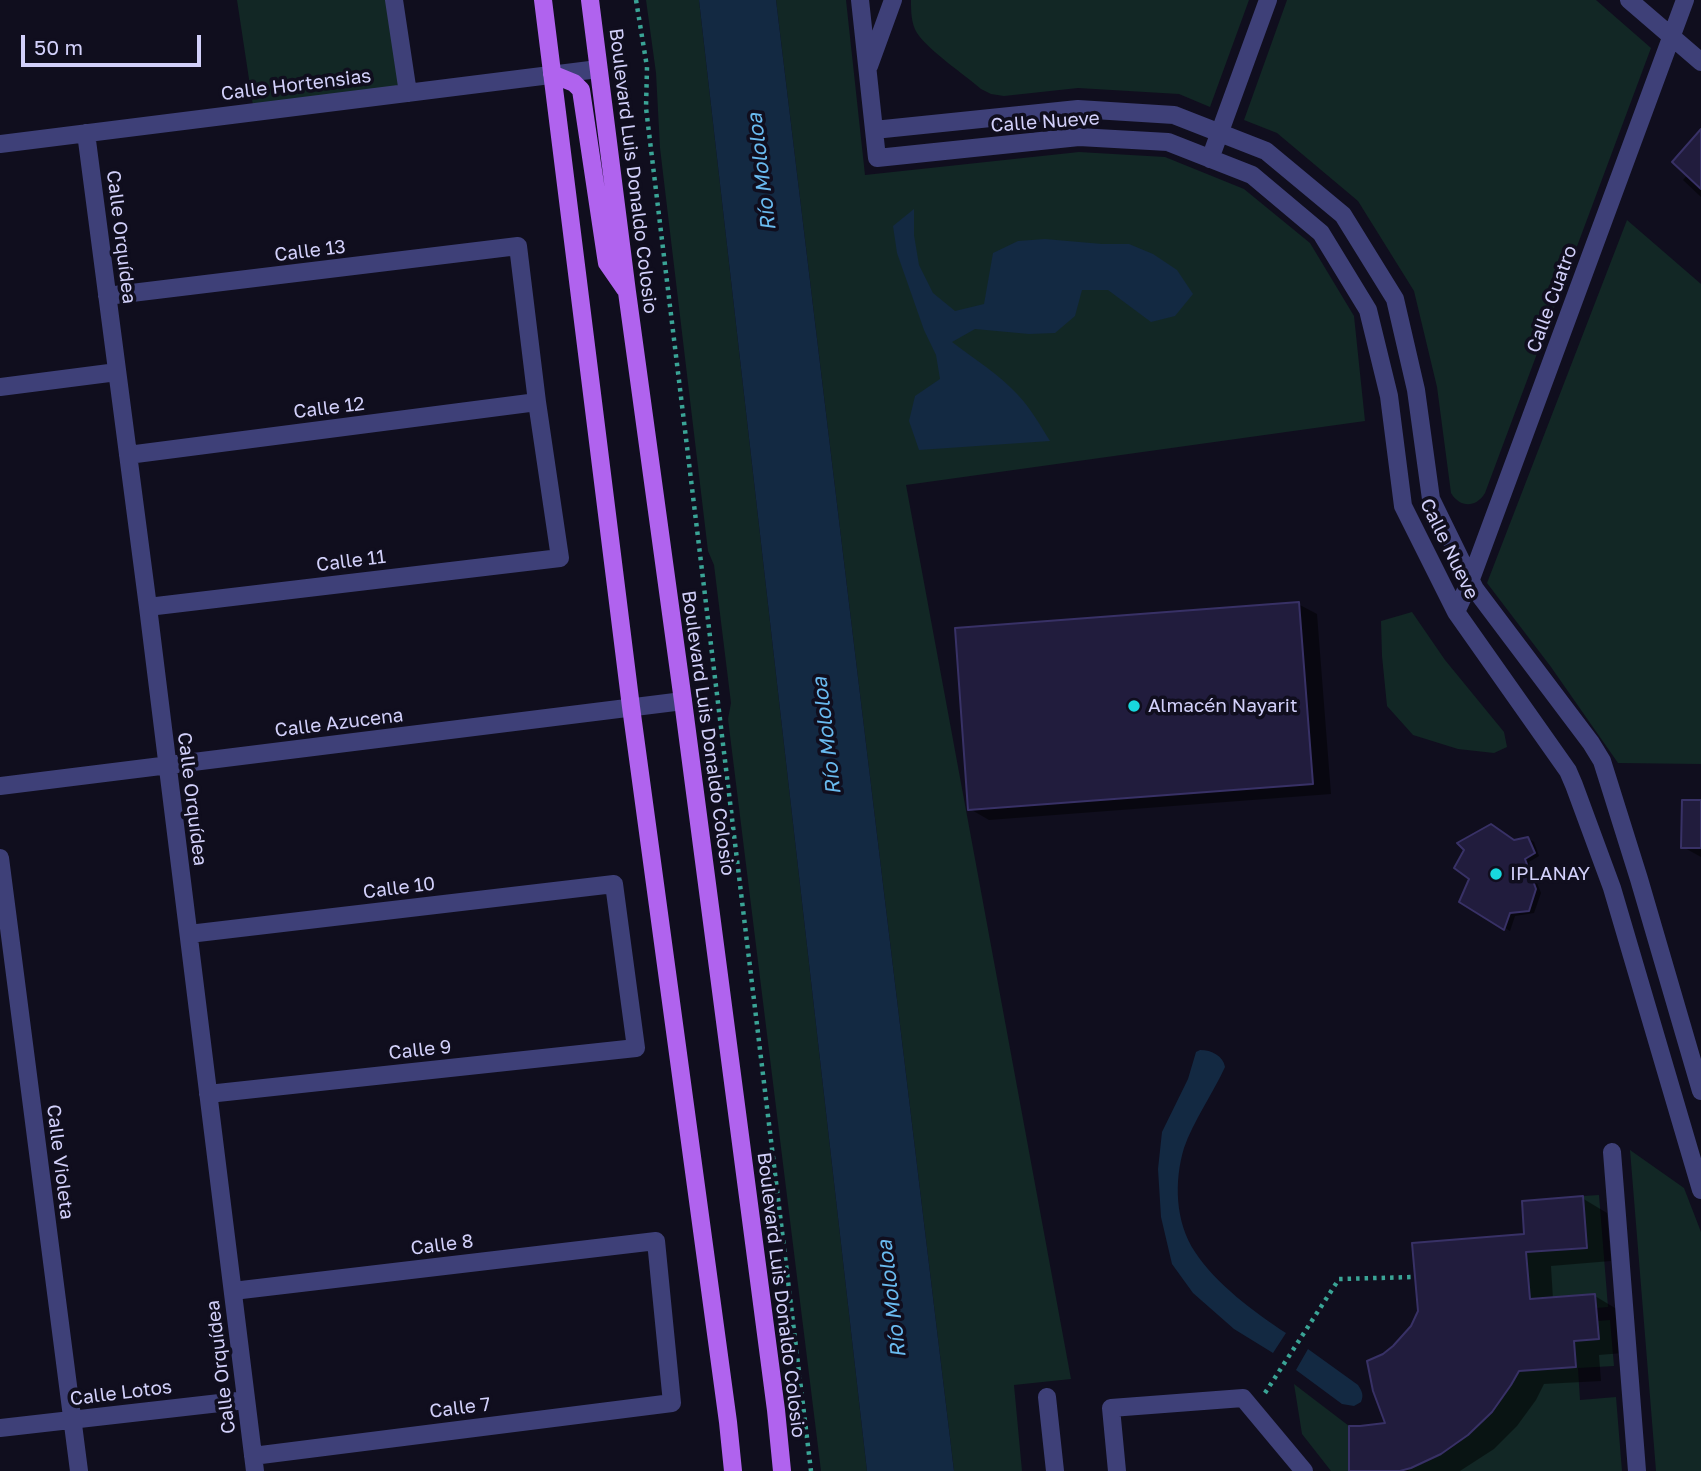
<!DOCTYPE html>
<meta charset="utf-8">
<style>
body{margin:0}
#map{position:relative;width:1701px;height:1471px;overflow:hidden;background:#100e1e;font-family:"Golos Text",sans-serif}
canvas{display:block}
.scale{position:absolute;left:21px;top:35px;width:180px;height:32px;box-sizing:border-box;border:4px solid #d2d0fa;border-top:0;padding-left:9px;font-size:21px;line-height:24px;white-space:nowrap;color:#d2d0fa;-webkit-text-stroke:5px #100e1e;paint-order:stroke}
</style>
<div id="map">
<canvas width="1701" height="1471"></canvas>
<div class="scale">50 m</div>
</div>
<script>
const ctx = document.querySelector('canvas').getContext('2d');
ctx.lineJoin = 'round';
function fill(path, color) { ctx.fillStyle = color; ctx.fill(path, 'evenodd'); }
function strokePath(path, color, width, dash) { ctx.strokeStyle = color; ctx.lineWidth = width; ctx.lineCap = dash ? 'butt' : 'round'; ctx.setLineDash(dash || []); ctx.stroke(path); }
function write(font, color, halo, rows, align = 'center') {
  ctx.font = font + ' "Golos Text",sans-serif'; ctx.lineWidth = 7; ctx.setLineDash([]); ctx.textBaseline = 'middle'; ctx.strokeStyle = halo; ctx.fillStyle = color; for (const [text, x, y, turn = 0] of rows) {
    ctx.save(); ctx.translate(x, y); ctx.rotate((+turn || 0) * Math.PI / 180); ctx.textAlign = isNaN(turn) ? turn : align; if (halo) ctx.strokeText(text, 0, 0); ctx.fillText(text, 0, 0); ctx.restore();
  }
}
fill(new Path2D(`
 M 237,0 L 394,0 L 408,93 L 254,112 Z
 M 646,0 L 699,0 L 867,1471 L 821,1471 L 728,719 L 731,703 L 714,565 L 708,551 L 660,148 L 656,73 Z
 M 776,0 L 846,0 L 865,175 L 1079,152 L 1165,157 L 1244,189 L 1310,243 L 1354,316 L 1365,421 L 906,485 L 1071,1379 L 1014,1385 L 1022,1471 L 954,1471 Z
 M 911,0 L 1249,0 L 1210,107 L 1179,94 L 1078,88 L 1004,96 L 991,94 L 981,89 C 965,75 928,50 917,33 C 911,23 911,11 911,0 Z
 M 1287,0 L 1596,0 L 1651,48 L 1485,493 C 1476,508 1460,508 1451,493 L 1437,387 L 1414,291 L 1358,201 L 1277,133 L 1244,120 Z
 M 1627,220 L 1701,284 L 1701,764 L 1618,763 L 1551,667 L 1487,583 Z
 M 1412,612 L 1445,660 L 1504,732 L 1507,747 L 1494,753 L 1458,749 L 1413,735 L 1387,706 L 1382,656 L 1381,621 Z
 M 1630,1150 L 1684,1188 L 1701,1232 L 1701,1471 L 1656,1471 Z
 M 1599,1195 L 1608,1307 L 1596,1308 L 1595,1294 L 1530,1299 L 1526,1252 L 1587,1248 L 1583,1196 Z
 M 1610,1320 L 1614,1366 L 1578,1368 L 1580,1400 L 1616,1397 L 1622,1471 L 1409,1471 L 1407,1469 C 1456,1455 1496,1415 1519,1371 L 1576,1367 L 1574,1341 L 1597,1321 Z
 M 1294,1384 L 1349,1426 L 1349,1471 L 1331,1471 L 1302,1434 Z`), '#122725');
fill(new Path2D(`
 M 699,0 L 776,0 L 954,1471 L 867,1471 Z
 M 914,209 L 914,235 L 919,265 L 933,293 L 955,311 L 984,304 L 993,253 L 1018,241 L 1045,239 L 1102,244 L 1129,244 L 1153,254 L 1177,270 L 1193,294 L 1175,316 L 1151,322 L 1108,290 L 1082,290 L 1075,316 L 1055,333 L 1029,334 L 975,329 L 952,342 C 974,359 999,374 1018,395 C 1031,409 1040,425 1050,441 L 919,450 L 909,421 L 915,396 L 940,379 L 936,355 L 924,330 L 897,253 L 893,226 Z
 M 1200,1050 C 1212,1050 1223,1056 1225,1067 C 1213,1093 1193,1122 1184,1148 C 1174,1181 1175,1222 1195,1252 C 1215,1283 1255,1313 1286,1333 L 1273,1353 L 1234,1329 L 1193,1293 L 1172,1264 L 1161,1217 L 1158,1169 L 1162,1132 L 1188,1079 L 1196,1052 Z
 M 1308,1349 L 1358,1385 C 1362,1391 1364,1395 1361,1402 L 1354,1406 L 1342,1404 L 1296,1370 Z`), '#132942');
fill(new Path2D(`
 M 1701,145 L 1701,197 L 1683,180 L 1688,174 Z
 M 1298,604 L 1317,614 L 1331,794 L 989,820 L 970,809 Z
 M 1701,802 L 1701,857 L 1683,847 Z
 M 1528,838 L 1534,842 L 1539,856 L 1529,862 L 1541,893 L 1534,913 L 1515,916 L 1510,931 L 1461,902 L 1515,842 Z
 M 1582,1198 L 1607,1213 L 1611,1261 L 1551,1266 L 1553,1299 L 1595,1296 L 1620,1311 L 1623,1353 L 1599,1355 L 1601,1381 L 1544,1384 L 1536,1400 L 1517,1426 L 1494,1449 L 1460,1471 L 1351,1471 L 1387,1424 L 1383,1355 L 1526,1235 Z`), '#0007');
const building = new Path2D(`
 M 1701,129 L 1701,189 L 1672,162 Z
 M 1299,602 L 1313,784 L 968,810 L 955,628 Z
 M 1682,800 L 1701,800 L 1701,848 L 1681,848 Z
 M 1491,824 L 1514,840 L 1528,837 L 1535,853 L 1525,859 L 1536,889 L 1529,911 L 1510,913 L 1504,930 L 1459,902 L 1469,879 L 1454,868 L 1464,850 L 1457,843 Z
 M 1583,1196 L 1587,1248 L 1526,1252 L 1530,1299 L 1595,1294 L 1599,1339 L 1574,1341 L 1576,1367 L 1519,1371 L 1511,1385 L 1492,1412 L 1468,1435 L 1441,1454 L 1411,1468 L 1400,1471 L 1349,1471 L 1349,1426 L 1360,1426 L 1385,1423 L 1373,1391 L 1367,1361 L 1383,1354 L 1393,1346 L 1411,1326 L 1418,1311 L 1412,1243 L 1524,1234 L 1522,1201 Z`);
fill(building, '#211c3d');
strokePath(building, '#383166', 2);
strokePath(new Path2D(`
 M 636,0 L 647,67 L 646,108 L 811,1471
 M 1265,1393 L 1339,1279 L 1415,1277`), '#3aa496', 4.5, [3.5, 5]);
strokePath(new Path2D(`
 M 394,0 L 408,93
 M 860,0 L 877,158 L 1079,137 L 1168,142 L 1252,175 L 1321,233 L 1368,310 L 1389,396 L 1403,506 L 1456,612 L 1568,771 L 1574,785 L 1612,888 L 1701,1190
 M 1629,0 L 1701,62
 M 869,66 L 893,0
 M 874,130 L 1078,109 L 1174,115 L 1266,151 L 1343,215 L 1395,299 L 1416,390 L 1431,499 L 1475,589 L 1591,743 L 1602,761 L 1639,879 L 1701,1091
 M 86,133 L 148,607 L 255,1471
 M 0,144 L 598,69
 M 1210,159 L 1268,0
 M 107,296 L 518,246 L 537,402 L 560,558 L 148,607
 M 0,387 L 117,372
 M 128,455 L 537,402
 M 1456,612 L 1471,579 L 1685,0
 M 0,786 L 683,701
 M 0,858 L 79,1471
 M 189,934 L 614,884 L 636,1048 L 208,1094
 M 1612,1152 L 1637,1471
 M 233,1291 L 656,1241 L 672,1403 L 253,1456
 M 1047,1397 L 1055,1471
 M 0,1428 L 246,1400
 M 1117,1471 L 1111,1408 L 1243,1398 L 1304,1471`), '#3e4078', 18);
strokePath(new Path2D(`
 M 543,0 L 631,707 L 728,1422 L 733,1471
 M 590,0 L 627,292 L 683,701 L 776,1410 L 782,1471
 M 552,74 L 574,83 L 581,90 L 606,257 L 607,263 L 625,289`), '#b063ee', 18);
for (const [x, y, r, color] of [
 [1134,706,7,"#18d8de"],
 [1496,874,7,"#18d8de"]
]) { const dot = new Path2D(); dot.arc(x, y, r, 0, 2 * Math.PI); ctx.fillStyle = color; ctx.fill(dot); strokePath(dot, '#100e1e', 2.5); }
write('19px', '#d2d0fa', '#100e1e', [
 ["Calle Hortensias",296,85,-7],
 ["Calle Nueve",1045,122,-4],
 ["Boulevard Luis Donaldo Colosio",633,171,83],
 ["Calle Orquídea",121,237,83],
 ["Calle 13",310,251,-7],
 ["Calle Cuatro",1552,299,-70],
 ["Calle 12",329,408,-7],
 ["Calle Nueve",1449,549,64],
 ["Calle 11",351,561,-7],
 ["Calle Azucena",339,723,-7],
 ["Boulevard Luis Donaldo Colosio",708,733,82],
 ["Calle Orquídea",192,799,83],
 ["Calle 10",399,888,-7],
 ["Calle 9",420,1050,-6],
 ["Calle Violeta",60,1162,83],
 ["Calle 8",442,1245,-7],
 ["Boulevard Luis Donaldo Colosio",781,1295,83],
 ["Calle Orquídea",221,1367,-97],
 ["Calle Lotos",121,1393,-7],
 ["Calle 7",460,1408,-7]
]);
write('19px', '#d2d0fa', '#100e1e', [
 ["Almacén Nayarit",1148,706],
 ["IPLANAY",1510,874]
], 'left');
write('italic 21px', '#69baef', '#100e1e', [
 ["Río Mololoa",762,172,-97],
 ["Río Mololoa",827,736,-97],
 ["Río Mololoa",892,1299,-97]
]);
</script>
